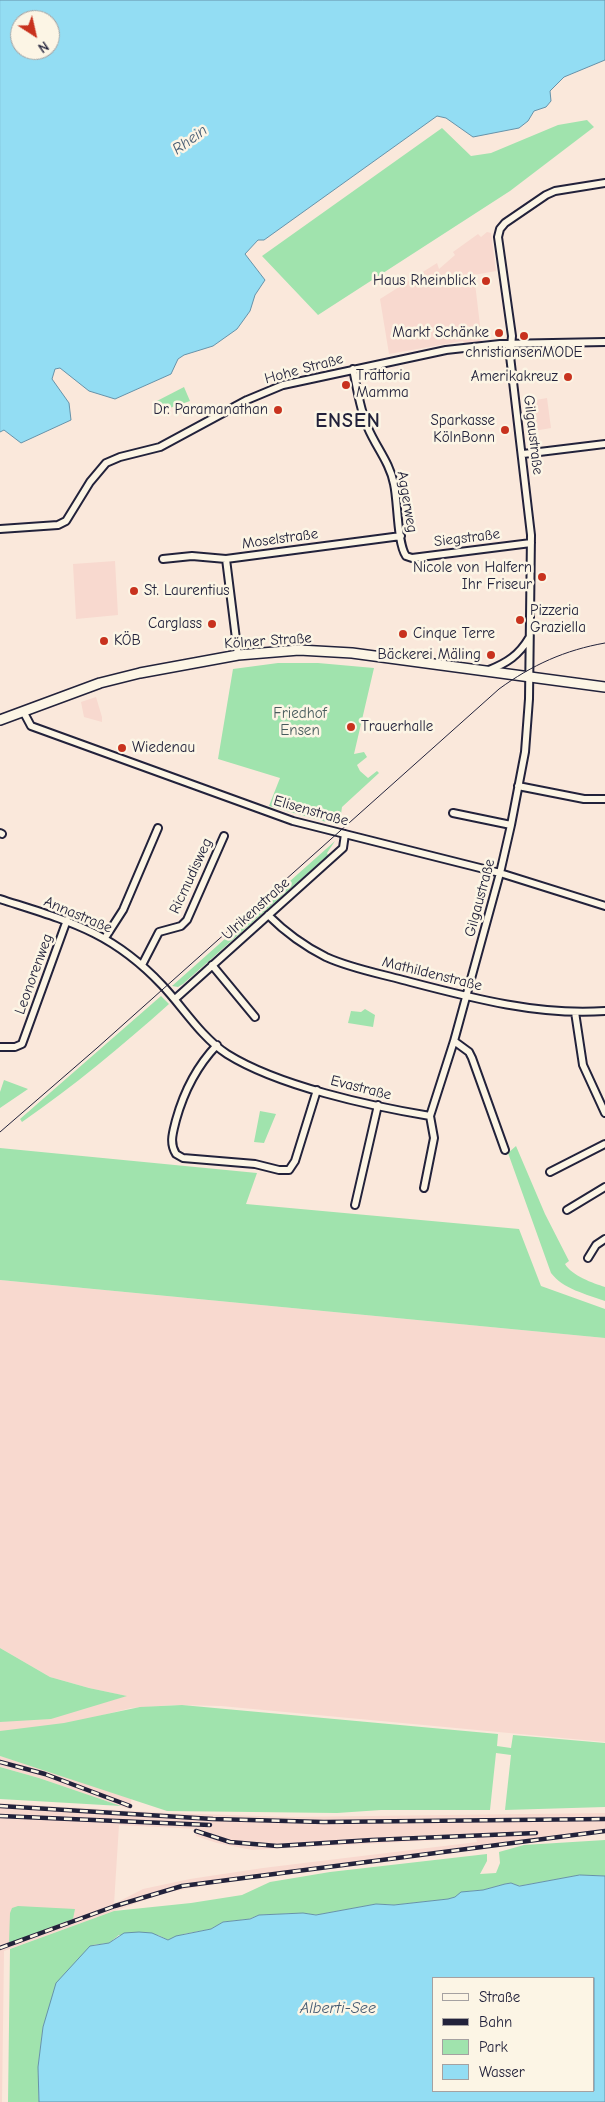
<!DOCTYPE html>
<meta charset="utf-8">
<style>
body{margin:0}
#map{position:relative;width:605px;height:2102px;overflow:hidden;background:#fae8db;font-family:"Comic Neue",sans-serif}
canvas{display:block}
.legend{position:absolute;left:432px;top:1977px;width:162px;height:115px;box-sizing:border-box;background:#fcf5e5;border:1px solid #a5a1a1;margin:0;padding:6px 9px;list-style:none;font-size:15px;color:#22223b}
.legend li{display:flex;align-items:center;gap:10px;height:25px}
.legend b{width:25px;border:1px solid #a5a1a1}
.north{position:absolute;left:10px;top:10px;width:50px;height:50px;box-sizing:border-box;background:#fcf5e5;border:1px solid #a5a1a1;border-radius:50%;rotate:145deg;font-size:14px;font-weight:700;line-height:20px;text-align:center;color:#22223b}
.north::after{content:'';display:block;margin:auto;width:18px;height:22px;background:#c8321e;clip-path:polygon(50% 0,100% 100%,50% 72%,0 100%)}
</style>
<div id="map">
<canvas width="605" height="2102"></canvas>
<ul class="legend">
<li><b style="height:6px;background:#fcf5e5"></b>Straße</li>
<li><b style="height:6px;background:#22223b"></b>Bahn</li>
<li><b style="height:14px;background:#a0e3ad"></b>Park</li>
<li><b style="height:14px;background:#93ddf3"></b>Wasser</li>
</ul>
<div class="north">N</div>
</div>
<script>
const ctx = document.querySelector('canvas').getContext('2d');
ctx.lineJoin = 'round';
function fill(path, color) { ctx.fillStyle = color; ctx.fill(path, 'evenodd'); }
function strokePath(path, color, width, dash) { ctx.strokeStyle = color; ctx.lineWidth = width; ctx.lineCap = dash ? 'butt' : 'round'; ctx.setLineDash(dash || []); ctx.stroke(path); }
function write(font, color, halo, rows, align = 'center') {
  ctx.font = font + ' "Comic Neue",sans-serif'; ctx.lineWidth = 5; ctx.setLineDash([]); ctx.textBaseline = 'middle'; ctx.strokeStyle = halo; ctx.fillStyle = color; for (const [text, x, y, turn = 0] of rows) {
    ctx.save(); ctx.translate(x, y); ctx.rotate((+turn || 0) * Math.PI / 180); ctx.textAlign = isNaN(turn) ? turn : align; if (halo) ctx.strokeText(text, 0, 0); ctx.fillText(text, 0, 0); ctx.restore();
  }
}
fill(new Path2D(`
 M 487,232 L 491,233 L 496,271 L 474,275 L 482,342 L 464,345 L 463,341 L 389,354 L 380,299 L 437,263 L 439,269 L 455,255 L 453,252 L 478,234 L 481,237 Z
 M 547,398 L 551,428 L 534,431 L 530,401 Z
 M 115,561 L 118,615 L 76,619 L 73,564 Z
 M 96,697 L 102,717 L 102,722 L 84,717 L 81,702 Z
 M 0,1280 L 605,1338 L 605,1742 L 221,1706 L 175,1705 L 131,1708 L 32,1733 L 0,1732 L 0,1722 L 91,1706 L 126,1696 L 89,1688 L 50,1677 L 0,1648 Z
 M 0,1756 L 83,1782 L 132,1798 L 129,1809 L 39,1778 L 0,1767 Z
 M 0,1803 L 167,1813 L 290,1817 L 605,1813 L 605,1833 L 330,1867 L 229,1881 L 164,1893 L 4,1951 L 2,2102 L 0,2102 ZM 119,1825 L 198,1829 L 196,1836 L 217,1843 L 252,1850 L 476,1838 L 477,1842 L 263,1868 L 190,1879 L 143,1889 L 114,1904 Z`), '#f8d9cf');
fill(new Path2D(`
 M 587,120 L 594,127 L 510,191 L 318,315 L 262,256 L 442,128 L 471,156 L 491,153 L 558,125 Z
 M 184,387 L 190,401 L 158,412 L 153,403 Z
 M 278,663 L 318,663 L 374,668 L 354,754 L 364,752 L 367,757 L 357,765 L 360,771 L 368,778 L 377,771 L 379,773 L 342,807 L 341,814 L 330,823 L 269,806 L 280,778 L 218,759 L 233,669 Z
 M 335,841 L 327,853 L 328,855 L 183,984 L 178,987 L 172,986 Z
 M 161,996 L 169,1004 C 122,1046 74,1086 22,1122 L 20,1119 Z
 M 365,1009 L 375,1015 L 373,1027 L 348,1023 L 351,1011 L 361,1012 Z
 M 4,1080 L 28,1089 L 0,1108 L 0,1092 Z
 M 260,1111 L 276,1114 L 264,1143 L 254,1142 Z
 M 516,1146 L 545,1214 L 569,1261 L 565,1264 C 572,1276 593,1283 605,1287 L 605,1301 C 586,1294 563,1289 551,1273 L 508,1153 Z
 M 0,1148 L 257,1173 L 246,1204 L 519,1229 L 541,1286 L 605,1309 L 605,1338 L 0,1280 Z
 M 0,1648 L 50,1677 L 89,1688 L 127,1696 L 51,1719 L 0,1722 Z
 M 182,1705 L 498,1734 L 497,1746 L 511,1748 L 513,1735 L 605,1743 L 605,1807 L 505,1810 L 511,1755 L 496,1753 L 490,1810 L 381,1810 L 337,1813 L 167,1811 L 0,1756 L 0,1731 L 64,1723 L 140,1707 Z
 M 0,1767 L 39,1778 L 121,1806 L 0,1799 Z
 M 605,1840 L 605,1876 L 580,1875 L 519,1886 L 511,1883 L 505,1884 L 483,1890 L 471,1891 L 449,1899 L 394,1905 L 376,1904 L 316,1915 L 303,1913 L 259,1915 L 249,1919 L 223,1922 L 211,1929 L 184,1934 L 168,1940 L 158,1935 L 119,1935 L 109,1943 L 93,1945 L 49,2011 L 43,2027 L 38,2067 L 39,2102 L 8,2102 L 10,1949 L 114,1911 L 191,1903 L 242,1895 L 270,1882 L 330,1872 L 487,1854 L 487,1861 L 480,1874 L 496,1873 L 500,1863 L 499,1852 L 524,1845 Z
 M 18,1906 L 75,1909 L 73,1919 L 9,1943 L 10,1913 L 12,1908 Z`), '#a0e3ad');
const water = new Path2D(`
 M 0,0 L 605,0 L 605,60 L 564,77 L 550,91 L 551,101 L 546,107 L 534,111 L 528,121 L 519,128 L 473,137 L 446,118 L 437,116 L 264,240 L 258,240 L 245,254 L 265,280 L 255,295 L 250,311 L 237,329 L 213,346 L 184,355 L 178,359 L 171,374 L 115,399 L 89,391 L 60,368 L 55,369 L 52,379 L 69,403 L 71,420 L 21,443 L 4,430 L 0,432 ZM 20,20 L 50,20 L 50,50 L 20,50 Z
 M 580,1875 L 605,1876 L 605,2102 L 39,2102 L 38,2067 L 43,2027 L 56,1983 L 90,1946 L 109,1943 L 124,1933 L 139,1932 L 152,1933 L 168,1940 L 176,1936 L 211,1929 L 223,1922 L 250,1919 L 259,1915 L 303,1913 L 316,1915 L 376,1904 L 394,1905 L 448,1899 L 455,1897 L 461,1892 L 483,1890 L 505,1884 L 511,1883 L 519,1886 ZM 594,1978 L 594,2091 L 434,2091 L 434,1978 Z`);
fill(water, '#93ddf3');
strokePath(water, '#6692a9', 1);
const street = new Path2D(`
 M 353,369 C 357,388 360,410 368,428 C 376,447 390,463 394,484 C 398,501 397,543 406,556 L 412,558 L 531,543
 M 523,454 L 605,444
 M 0,529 L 58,525 L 66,521 L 90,482 L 106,463 L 120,457 L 160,447 L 247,400 L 283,385 L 446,350 L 500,344 L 605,342
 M 163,559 L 192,556 L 226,559 L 401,536
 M 226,559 L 238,655
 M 489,670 C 507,663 519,655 529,638
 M 23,711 L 31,726 L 293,821 L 500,873 L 605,906
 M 518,786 L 584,799 L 605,799
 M 453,813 L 511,825
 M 0,833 L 2,834
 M 0,899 C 68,921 111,931 162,985 C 183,1007 201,1037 227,1054 C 278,1086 370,1106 430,1116 L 454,1041
 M 268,915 C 285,932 304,946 326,957 C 350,968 377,973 403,980 C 468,997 537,1016 605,1011
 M 105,938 L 123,910 L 158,828
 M 142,965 L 159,932 L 181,926 L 187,920 L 224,836
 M 212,965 L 255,1017
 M 175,999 L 343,848 L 345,834
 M 575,1012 L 583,1065 L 605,1113
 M 217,1045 C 196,1067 184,1091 176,1120 C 173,1132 169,1143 176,1154 L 183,1158 L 255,1164 L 279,1170 L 289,1170 L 295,1161 L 317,1090
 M 0,1047 L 15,1047 L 22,1044 L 67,920
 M 505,1150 L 472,1058 L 469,1052 L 454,1041 L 500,873 L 511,825 L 525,752 L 529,699 L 531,535 L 510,356 L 512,336 L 498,237 L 500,229 L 505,223 L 546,195 L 555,191 L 605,183
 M 550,1172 L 605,1144
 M 424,1188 L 434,1138 L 430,1116
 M 355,1205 L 378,1105
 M 567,1210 L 605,1187
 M 588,1258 L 596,1245 L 605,1239`);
const secondary = new Path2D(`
 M 0,720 L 100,683 L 140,673 L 238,655 L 299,650 L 352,653 L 605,687`);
strokePath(street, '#22223b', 10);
strokePath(secondary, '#22223b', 12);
strokePath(street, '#fcf5e5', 6);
strokePath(secondary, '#fcf5e5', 9);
strokePath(new Path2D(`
 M 0,1132 L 97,1048 L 499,689 C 532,665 565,650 605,643`), '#22223b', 1);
const rail = new Path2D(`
 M 0,1762 L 45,1774 L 130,1806
 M 0,1806 L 213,1819 L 324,1822 L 605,1819
 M 0,1816 L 210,1825
 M 196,1831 L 230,1842 L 277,1846 L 372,1840 L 536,1833
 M 0,1948 L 115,1906 L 182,1886 L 605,1831`);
strokePath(rail, '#22223b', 4.5);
strokePath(rail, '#fcf5e5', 2.5, [8]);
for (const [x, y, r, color] of [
 [486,281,5,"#c8321e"],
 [499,333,5,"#c8321e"],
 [524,336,5,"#c8321e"],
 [568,377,5,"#c8321e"],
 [346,385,5,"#c8321e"],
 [278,410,5,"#c8321e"],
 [505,430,5,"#c8321e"],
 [542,577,5,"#c8321e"],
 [134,591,5,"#c8321e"],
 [520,620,5,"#c8321e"],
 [212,624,5,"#c8321e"],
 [403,634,5,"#c8321e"],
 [104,641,5,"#c8321e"],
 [491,655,5,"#c8321e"],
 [351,727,5,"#c8321e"],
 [122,748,5,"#c8321e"]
]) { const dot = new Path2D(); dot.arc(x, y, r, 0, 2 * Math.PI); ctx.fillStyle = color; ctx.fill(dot); strokePath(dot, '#fcf5e5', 2); }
write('15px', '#22223b', '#fcf5e5', [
 ["Haus Rheinblick",476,281],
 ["Markt Schänke",489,333],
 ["christiansenMODE",524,353,"center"],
 ["Trattoria",356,376,"left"],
 ["Mamma",356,393,"left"],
 ["Amerikakreuz",558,377],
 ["Dr. Paramanathan",268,410],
 ["Sparkasse",495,421],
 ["KölnBonn",495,438],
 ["Nicole von Halfern",532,568],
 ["Ihr Friseur",532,585],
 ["St. Laurentius",144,591,"left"],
 ["Pizzeria",530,611,"left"],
 ["Graziella",530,628,"left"],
 ["Carglass",202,624],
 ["Cinque Terre",413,634,"left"],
 ["KÖB",114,641,"left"],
 ["Bäckerei Mäling",481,655],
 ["Trauerhalle",361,727,"left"],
 ["Wiedenau",132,748,"left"]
], 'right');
write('15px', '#22223b', '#fcf5e5', [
 ["Hohe Straße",304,369,-15],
 ["Gilgaustraße",533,435,83],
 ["Aggerweg",407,502,80],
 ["Siegstraße",467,538,-7],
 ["Moselstraße",280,539,-8],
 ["Kölner Straße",268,641,-4],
 ["Elisenstraße",311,811,16],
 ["Ricmudisweg",191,876,-65],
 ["Gilgaustraße",480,898,-75],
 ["Ulrikenstraße",256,909,-42],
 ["Annastraße",78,915,23],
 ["Leonorenweg",34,974,-70],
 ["Mathildenstraße",432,974,14],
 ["Evastraße",361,1088,14]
]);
write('15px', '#485c5d', '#fcf5e5', [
 ["Friedhof",300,714],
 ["Ensen",300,731]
]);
write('italic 16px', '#445a72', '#fcf5e5', [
 ["Rhein",190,140,-36],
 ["Alberti-See",338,2008]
]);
ctx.letterSpacing = '1px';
write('bold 20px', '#22223b', '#fcf5e5', [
 ["ENSEN",348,421]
]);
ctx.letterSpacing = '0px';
</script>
